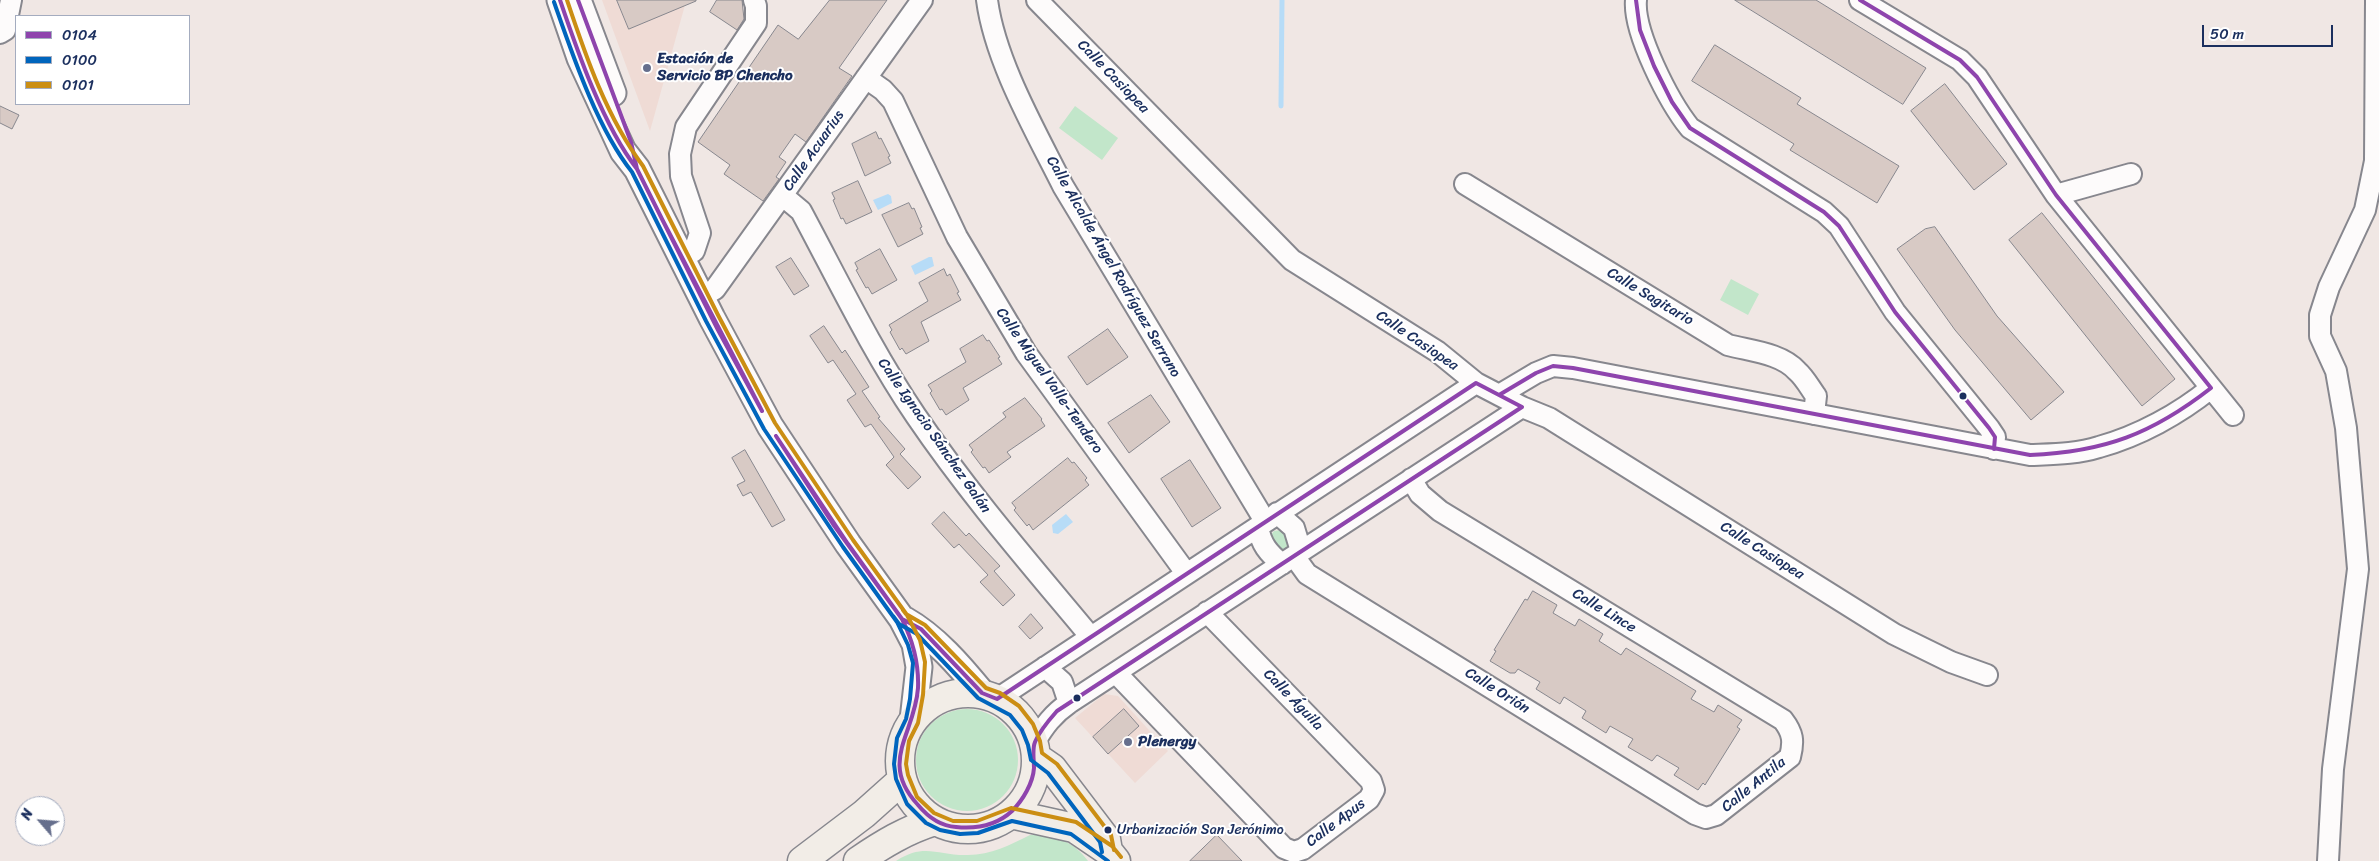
<!DOCTYPE html>
<meta charset="utf-8">
<style>
body{margin:0}
#map{position:relative;width:2379px;height:861px;overflow:hidden;background:#f0e7e4;font-family:Sriracha,sans-serif}
canvas{display:block}
.legend{position:absolute;left:15px;top:15px;width:175px;height:90px;box-sizing:border-box;background:#fff;border:1px solid #a4acbf;margin:0;padding:6px 9px;list-style:none;font-size:15px;color:#1b2f5e}
.legend li{display:flex;align-items:center;gap:10px;height:25px}
.legend b{width:25px;border:1px solid #a4acbf}
.north{position:absolute;left:15px;top:796px;width:50px;height:50px;box-sizing:border-box;background:#fff;border:1px solid #a4acbf;border-radius:50%;rotate:297deg;font-size:14px;font-weight:700;line-height:20px;text-align:center;color:#1b2f5e}
.north::after{content:'';display:block;margin:auto;width:18px;height:22px;background:#666f8d;clip-path:polygon(50% 0,100% 100%,50% 72%,0 100%)}
.scale{position:absolute;left:2202px;top:25px;width:131px;height:22px;box-sizing:border-box;border:2px solid #1b2f5e;border-top:0;padding-left:6px;font-size:15px;line-height:18px;white-space:nowrap;color:#1b2f5e;-webkit-text-stroke:4px #fff;paint-order:stroke}
</style>
<div id="map">
<canvas width="2379" height="861"></canvas>
<ul class="legend">
<li><b style="height:6px;background:#8e44ad"></b>0104</li>
<li><b style="height:6px;background:#0065bd"></b>0100</li>
<li><b style="height:6px;background:#cb8e13"></b>0101</li>
</ul>
<div class="north">N</div>
<div class="scale">50 m</div>
</div>
<script>
const ctx = document.querySelector('canvas').getContext('2d');
ctx.lineJoin = 'round';
function fill(path, color) { ctx.fillStyle = color; ctx.fill(path, 'evenodd'); }
function strokePath(path, color, width, dash) { ctx.strokeStyle = color; ctx.lineWidth = width; ctx.lineCap = dash ? 'butt' : 'round'; ctx.setLineDash(dash || []); ctx.stroke(path); }
function write(font, color, halo, rows, align = 'center') {
  ctx.font = font + ' Sriracha,sans-serif'; ctx.lineWidth = 4; ctx.setLineDash([]); ctx.textBaseline = 'middle'; ctx.strokeStyle = halo; ctx.fillStyle = color; for (const [text, x, y, turn = 0] of rows) {
    ctx.save(); ctx.translate(x, y); ctx.rotate((+turn || 0) * Math.PI / 180); ctx.textAlign = isNaN(turn) ? turn : align; if (halo) ctx.strokeText(text, 0, 0); ctx.fillText(text, 0, 0); ctx.restore();
  }
}
fill(new Path2D(`
 M 602,0 L 682,0 L 685,5 L 650,131 Z
 M 1104,694 L 1118,696 L 1168,751 L 1135,783 L 1075,718 Z`), '#efdbd5');
fill(new Path2D(`
 M 1075,106 L 1118,138 L 1102,160 L 1059,128 Z
 M 1731,279 L 1759,294 L 1748,315 L 1720,300 Z
 M 1281,530 L 1284,531 L 1289,543 L 1285,549 L 1279,551 L 1270,536 L 1274,531 Z
 M916 760a51 51 0 1 1 102 0a51 51 0 1 1-102 0Z
 M 1030,835 C 1054,835 1074,841 1088,861 L 896,861 C 925,842 938,856 968,855 C 991,855 1010,845 1030,835 Z`), '#c2e6ca');
fill(new Path2D(`
 M 888,194 L 891,196 L 892,203 L 878,210 L 873,200 Z
 M 929,257 L 932,257 L 934,266 L 915,275 L 911,266 Z
 M 1066,514 L 1073,522 L 1058,534 L 1053,533 L 1052,525 Z`), '#b7dcf7');
strokePath(new Path2D(`
 M 1281,106 L 1282,0`), '#b7dcf7', 5);
const building = new Path2D(`
 M 617,0 L 696,0 L 696,1 L 629,29 Z
 M 717,0 L 742,0 L 744,19 L 737,30 L 710,12 Z
 M 830,0 L 887,0 L 839,68 L 852,76 L 806,142 L 795,134 L 779,157 L 786,162 L 776,177 L 779,179 L 763,201 L 724,174 L 730,165 L 698,142 L 778,25 L 798,39 Z
 M 1735,0 L 1816,0 L 1926,68 L 1903,104 Z
 M 1715,45 L 1801,98 L 1797,104 L 1899,166 L 1877,203 L 1790,150 L 1794,144 L 1692,81 Z
 M 1945,84 L 2007,164 L 1974,190 L 1911,111 Z
 M 0,106 L 19,115 L 12,129 L 0,123 Z
 M 876,132 L 879,139 L 881,138 L 890,156 L 888,157 L 891,163 L 865,176 L 852,144 Z
 M 858,181 L 872,212 L 846,224 L 843,218 L 841,219 L 833,200 L 835,199 L 832,193 Z
 M 909,203 L 912,209 L 914,208 L 922,227 L 920,228 L 923,234 L 898,247 L 882,215 Z
 M 2042,213 L 2175,379 L 2142,406 L 2009,240 Z
 M 1935,227 L 1997,316 L 2064,392 L 2031,420 L 1955,330 L 1897,249 L 1925,229 Z
 M 880,249 L 897,280 L 872,294 L 868,287 L 866,288 L 856,270 L 858,269 L 855,263 Z
 M 791,258 L 809,286 L 794,295 L 776,267 Z
 M 944,269 L 947,276 L 950,274 L 959,292 L 957,293 L 961,300 L 921,322 L 929,341 L 906,354 L 902,348 L 900,350 L 890,332 L 892,330 L 889,325 L 928,301 L 919,283 Z
 M 824,326 L 842,353 L 845,350 L 869,387 L 862,391 L 880,417 L 878,418 L 905,449 L 900,454 L 921,477 L 908,489 L 886,465 L 894,457 L 871,424 L 865,427 L 847,400 L 856,394 L 833,360 L 828,363 L 810,336 Z
 M 1108,329 L 1128,357 L 1087,385 L 1068,357 Z
 M 983,335 L 987,341 L 989,340 L 1000,357 L 998,358 L 1002,364 L 963,388 L 969,400 L 946,415 L 942,409 L 940,410 L 930,393 L 932,391 L 928,385 L 966,362 L 960,349 Z
 M 1151,395 L 1170,422 L 1129,453 L 1108,423 Z
 M 1025,398 L 1042,419 L 1041,420 L 1045,426 L 1007,452 L 1011,457 L 989,473 L 985,467 L 983,468 L 971,452 L 973,450 L 969,445 L 1006,417 L 1003,413 Z
 M 745,450 L 785,520 L 772,527 L 751,492 L 743,496 L 737,485 L 745,481 L 732,458 Z
 M 1068,458 L 1072,463 L 1074,462 L 1087,478 L 1085,480 L 1089,485 L 1033,530 L 1029,524 L 1027,526 L 1014,510 L 1016,508 L 1012,503 Z
 M 1190,460 L 1221,508 L 1192,527 L 1161,479 Z
 M 944,512 L 966,536 L 969,533 L 1000,566 L 994,571 L 1015,595 L 1003,606 L 980,582 L 988,575 L 959,544 L 954,548 L 932,524 Z
 M 1533,591 L 1557,605 L 1553,613 L 1575,626 L 1579,619 L 1603,634 L 1599,641 L 1621,655 L 1626,648 L 1696,691 L 1691,699 L 1714,712 L 1718,705 L 1742,720 L 1737,727 L 1740,729 L 1705,785 L 1703,783 L 1698,790 L 1674,775 L 1679,768 L 1657,755 L 1652,761 L 1628,747 L 1633,739 L 1610,726 L 1606,733 L 1582,718 L 1586,711 L 1564,697 L 1560,704 L 1536,689 L 1540,682 L 1518,669 L 1515,673 L 1510,673 L 1490,661 L 1496,651 L 1494,650 L 1525,599 L 1527,600 Z
 M 1031,614 L 1043,628 L 1030,639 L 1019,627 Z
 M 1124,709 L 1139,726 L 1108,754 L 1093,737 Z
 M 1217,835 L 1242,861 L 1190,861 Z`);
fill(building, '#d8cac5');
strokePath(building, '#87878e', 1);
const minor = new Path2D(`
 M 987,0 C 995,61 1035,130 1063,186 L 1265,521
 M 1037,0 L 1292,260 L 1438,352 L 1476,383 L 1522,407 L 1549,418 L 1894,634 L 1951,662 L 1987,675
 M 1636,0 C 1633,32 1669,102 1690,128 L 1824,212 L 1839,226 L 1895,312 L 1989,428 L 1995,437 L 1994,449
 M 1860,0 L 1960,60 L 1977,77 L 2056,195 L 2233,415
 M 0,33 L 5,30 L 11,0
 M 866,78 L 883,90 L 893,101 L 957,237 L 1026,353 L 1186,573
 M 1465,184 L 1728,345 C 1750,351 1781,353 1797,371 C 1805,378 1810,388 1816,396 L 1814,414
 M 2056,195 L 2131,174
 M 783,196 L 801,211 C 838,280 872,351 916,416 C 969,494 1030,564 1090,636
 M 682,258 L 694,251 L 700,233 L 681,176 L 680,154 L 686,127 L 756,23 L 756,6 L 754,0
 M 701,297 L 715,289 L 922,0
 M 1499,395 L 1536,373 L 1553,366 L 1573,368 L 2030,455 C 2053,454 2077,454 2099,447 C 2139,436 2179,414 2211,388
 M 1277,513 L 1294,528 L 1301,551
 M 1258,527 C 1261,544 1268,553 1282,564
 M 1294,556 L 1307,574 L 1695,814 L 1706,818 L 1716,815 L 1790,757 C 1794,741 1793,733 1783,720 L 1440,511 L 1420,494 L 1411,479
 M 1045,667 L 1062,682 L 1069,703
 M 1116,673 L 1284,848 L 1294,852 L 1303,849 L 1369,799 L 1374,790 L 1371,781 L 1207,612
 M 997,699 L 1476,383
 M 1034,743 C 1044,726 1053,714 1069,703 L 1522,407
 M 2328,861 L 2333,769 L 2358,569 L 2346,428 L 2336,371 L 2320,336 L 2320,315 L 2329,287 L 2365,210 L 2375,161 L 2376,0`);
const tertiary = new Path2D(`
 M 560,0 L 580,58 L 623,151 L 637,169 L 712,318 L 770,426 L 848,544 L 902,619 L 915,644 L 919,667 L 913,720
 M 578,0 L 613,93
 M 905,620 C 935,637 960,666 982,693`);
const primary = new Path2D(`
 M900 761a68 68 0 1 1 136 0a68 68 0 1 1-136 0Z
 M 1036,757 L 1052,768 L 1106,839 L 1108,851 L 1116,861
 M 1011,814 L 1074,828 L 1105,849
 M 802,861 L 864,814 L 902,780
 M 858,861 C 883,844 906,830 935,821`);
strokePath(minor, '#87878e', 24);
strokePath(tertiary, '#87878e', 29);
strokePath(primary, '#87878e', 31);
strokePath(minor, '#fdfbfb', 20);
strokePath(tertiary, '#fdfbfb', 25);
strokePath(primary, '#f2ede7', 28);
strokePath(new Path2D(`
 M 560,0 C 578,53 603,125 637,169
 M 578,0 L 631,142 L 637,169
 M 1636,0 L 1640,30 L 1654,66 L 1672,102 L 1690,128 L 1824,212 L 1839,226 L 1895,312 L 1989,428 L 1995,437 L 1994,449
 M 637,169 L 662,219
 M 637,169 L 662,219
 M 662,219 L 762,411
 M 662,219 L 718,330 L 762,411
 M 1476,383 L 1522,407 L 1057,711 C 1049,720 1040,730 1035,742 C 1032,749 1034,760 1034,768 C 1033,783 1023,800 1012,811 C 997,825 976,829 956,827 C 940,826 928,817 918,805 C 878,762 915,734 918,688 C 919,663 913,641 902,619 L 921,629 L 982,693 L 997,699 Z
 M 1499,395 L 1536,373 L 1553,366 L 1573,368 L 2030,455 C 2104,452 2152,434 2211,388 L 2056,195 L 1977,77 L 1960,60 L 1860,0
 M 776,436 L 848,544 L 902,619
 M 776,436 L 833,524 L 902,619`), '#8e44ad', 4);
strokePath(new Path2D(`
 M 554,2 C 573,56 597,128 632,172 L 706,321 L 764,429 L 843,547 L 897,622 L 908,645 L 913,663 L 910,699 L 906,719 L 897,738 L 894,764 L 896,779 L 907,804 L 926,823 L 940,830 L 960,834 L 978,833 L 1012,821 L 1071,834 L 1108,861
 M 893,616 L 899,624 L 917,634 L 978,698 L 1010,715 L 1022,730 L 1028,745 L 1031,760 L 1048,773 L 1100,842 L 1102,852`), '#0065bd', 4);
strokePath(new Path2D(`
 M 567,0 C 586,57 607,118 643,166 L 718,315 L 775,423 L 853,540 L 907,615 L 920,640 L 925,662 L 923,695 L 918,723 L 909,741 L 906,764 L 908,775 L 917,797 L 934,813 L 953,821 L 977,821 L 1011,808 L 1076,822 L 1112,846 L 1121,857
 M 903,610 L 906,614 L 925,625 L 986,688 L 1000,693 L 1019,706 L 1033,724 L 1040,741 L 1042,753 L 1057,764 L 1111,835 L 1114,850`), '#cb8e13', 4);
for (const [x, y, r, color] of [
 [647,68,5,"#666f8d"],
 [1963,396,4.5,"#1b2f5e"],
 [1077,698,4.5,"#1b2f5e"],
 [1128,742,5,"#666f8d"],
 [1108,830,4.5,"#1b2f5e"]
]) { const dot = new Path2D(); dot.arc(x, y, r, 0, 2 * Math.PI); ctx.fillStyle = color; ctx.fill(dot); strokePath(dot, '#fff', 2); }
write('14px', '#1b2f5e', '#fff', [
 ["Urbanización San Jerónimo",1117,830]
], 'left');
write('bold 15px', '#1b2f5e', '#fff', [
 ["Estación de",657,59],
 ["Servicio BP Chencho",657,76],
 ["Plenergy",1138,742]
], 'left');
write('15px', '#1b2f5e', '#fff', [
 ["Calle Casiopea",1113,77,46],
 ["Calle Acuarius",814,151,-55],
 ["Calle Alcalde Ángel Rodríguez Serrano",1113,267,60],
 ["Calle Sagitario",1650,297,31],
 ["Calle Casiopea",1417,341,34],
 ["Calle Miguel Valle-Tendero",1049,381,55],
 ["Calle Ignacio Sánchez Galán",934,436,55],
 ["Calle Casiopea",1762,551,32],
 ["Calle Lince",1604,611,31],
 ["Calle Orión",1497,691,32],
 ["Calle Águila",1293,700,46],
 ["Calle Antila",1754,785,-39],
 ["Calle Apus",1336,823,-37]
]);
</script>
